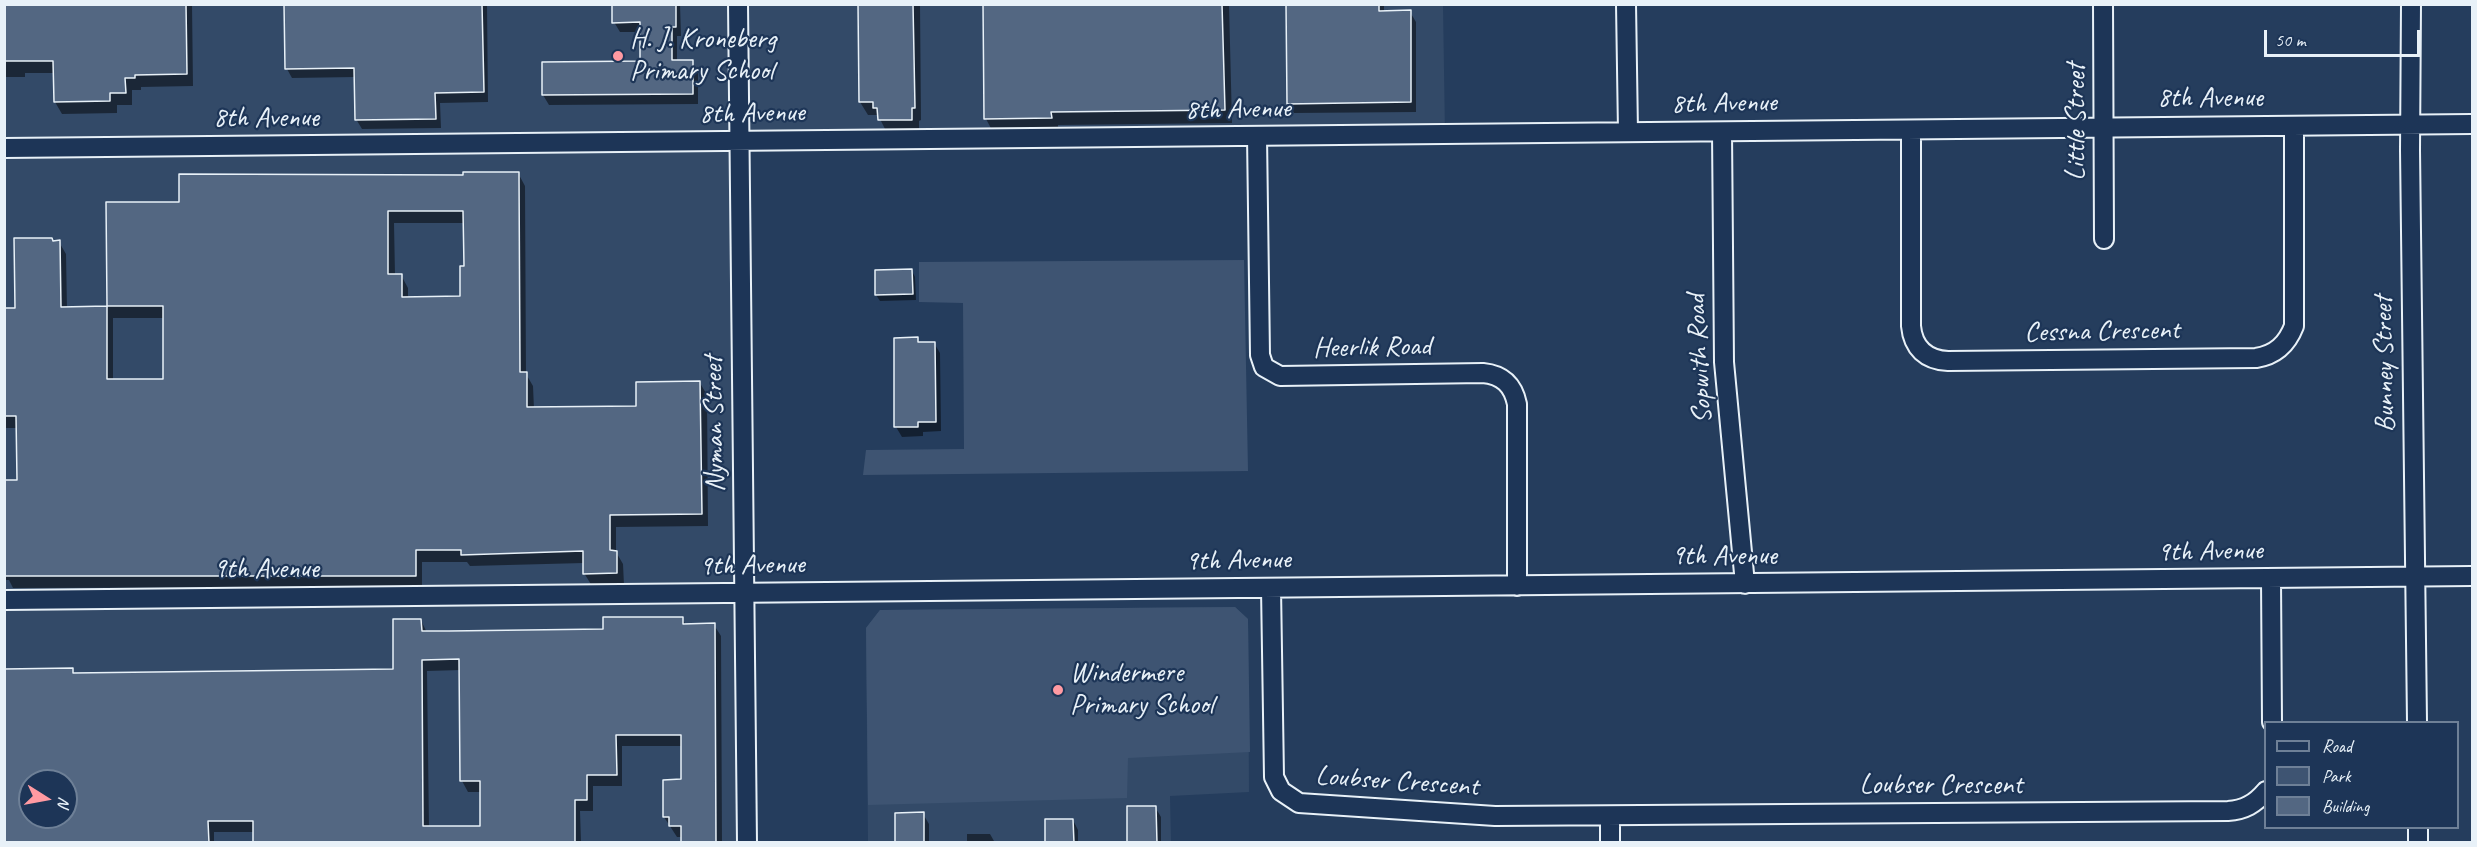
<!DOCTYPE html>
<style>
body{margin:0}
#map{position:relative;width:2477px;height:847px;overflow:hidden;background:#253d5d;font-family:Caveat,sans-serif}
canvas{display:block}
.frame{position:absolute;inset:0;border:6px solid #e8f1f8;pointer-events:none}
.legend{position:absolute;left:2264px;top:721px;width:195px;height:108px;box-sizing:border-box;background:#1d3557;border:2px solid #6e8097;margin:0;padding:8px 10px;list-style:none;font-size:18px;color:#e8f1f8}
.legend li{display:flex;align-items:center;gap:12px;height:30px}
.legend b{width:30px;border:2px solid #6e8097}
.north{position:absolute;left:18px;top:769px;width:60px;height:60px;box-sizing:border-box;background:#1d3557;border:2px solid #6e8097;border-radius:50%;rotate:101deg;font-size:16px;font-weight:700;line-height:24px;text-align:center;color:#e8f1f8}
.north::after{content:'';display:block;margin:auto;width:21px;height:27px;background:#ff9aa2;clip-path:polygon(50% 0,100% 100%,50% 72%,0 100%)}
.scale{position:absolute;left:2264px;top:30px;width:156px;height:27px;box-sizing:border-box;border:3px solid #e8f1f8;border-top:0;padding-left:8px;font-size:18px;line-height:21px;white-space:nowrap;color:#e8f1f8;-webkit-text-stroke:4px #1d3557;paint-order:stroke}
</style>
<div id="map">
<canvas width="2477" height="847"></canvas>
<div class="frame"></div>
<ul class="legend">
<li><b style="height:8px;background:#1d3557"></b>Road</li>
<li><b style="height:16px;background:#3e5472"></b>Park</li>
<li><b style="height:16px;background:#536782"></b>Building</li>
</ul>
<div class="north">N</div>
<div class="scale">50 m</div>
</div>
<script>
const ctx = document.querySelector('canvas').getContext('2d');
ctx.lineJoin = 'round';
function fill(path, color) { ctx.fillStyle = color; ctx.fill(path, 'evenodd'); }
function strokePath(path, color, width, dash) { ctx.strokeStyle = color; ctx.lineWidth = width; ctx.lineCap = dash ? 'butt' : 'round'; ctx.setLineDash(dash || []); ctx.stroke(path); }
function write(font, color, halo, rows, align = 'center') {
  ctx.font = font + ' Caveat,sans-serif'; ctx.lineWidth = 4.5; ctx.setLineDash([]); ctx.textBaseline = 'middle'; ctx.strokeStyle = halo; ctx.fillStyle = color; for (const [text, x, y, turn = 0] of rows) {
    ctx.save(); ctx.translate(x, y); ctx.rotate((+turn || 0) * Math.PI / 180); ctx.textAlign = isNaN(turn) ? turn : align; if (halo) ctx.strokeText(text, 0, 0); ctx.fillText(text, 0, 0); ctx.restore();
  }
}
fill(new Path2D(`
 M 5,5 L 1443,5 L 1445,134 L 739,141 L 747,842 L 5,842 ZM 30,781 L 66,781 L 66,817 L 30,817 Z
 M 1235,607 L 1248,619 L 1249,792 L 1170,796 L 1171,842 L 868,842 L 866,628 L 880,610 Z`), '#334a68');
fill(new Path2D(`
 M 1244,260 L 1248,471 L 863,475 L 866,450 L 964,449 L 963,303 L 919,302 L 919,262 Z
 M 1235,607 L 1248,619 L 1250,752 L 1128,758 L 1127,798 L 868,805 L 866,628 L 880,610 Z`), '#3e5472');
fill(new Path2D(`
 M 4,4 L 192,4 L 193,86 L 141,87 L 141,90 L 132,90 L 132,105 L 117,105 L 117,113 L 62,114 L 55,102 L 55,73 L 25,73 L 25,77 L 4,77 Z
 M 286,4 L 487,4 L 488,102 L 440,103 L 441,128 L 362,129 L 356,119 L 356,77 L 292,78 L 287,69 Z
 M 614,4 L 680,4 L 681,36 L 677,36 L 677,62 L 692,62 L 698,72 L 698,104 L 549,105 L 543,95 L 543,63 L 641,62 L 641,32 L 620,32 L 614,22 Z
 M 859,4 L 920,4 L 921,120 L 919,121 L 919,132 L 887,133 L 878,115 L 868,115 L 860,102 Z
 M 985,4 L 1229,4 L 1232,123 L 1058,125 L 1058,131 L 993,132 L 986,119 Z
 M 1288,4 L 1384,4 L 1384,12 L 1410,12 L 1416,22 L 1416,112 L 1294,113 L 1289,103 Z
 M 518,173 L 525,186 L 526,374 L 533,386 L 534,409 L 638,407 L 700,383 L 707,395 L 708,526 L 616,527 L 616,552 L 623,564 L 624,585 L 592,586 L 584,573 L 584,563 L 470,566 L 467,562 L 422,562 L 422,587 L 13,588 L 9,580 L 4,580 L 4,482 L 18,482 L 18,428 L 4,428 L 4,309 L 16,309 L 53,242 L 59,242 L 66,254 L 67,308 L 108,308 L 108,204 L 181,203 L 465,176 ZM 394,223 L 465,223 L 465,268 L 461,298 L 408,298 L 408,288 L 401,275 L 395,275 ZM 113,318 L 164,318 L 165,380 L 113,381 Z
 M 912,271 L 915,277 L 916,300 L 880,301 L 876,295 Z
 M 917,339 L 920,343 L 934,343 L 940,353 L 941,431 L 923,432 L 923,436 L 902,437 L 896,427 Z
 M 682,618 L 686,625 L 714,625 L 721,636 L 722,842 L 683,842 L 683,837 L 677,837 L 664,817 L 682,781 L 682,746 L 622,746 L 622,786 L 593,786 L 593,811 L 580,811 L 581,842 L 255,842 L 255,832 L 214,832 L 214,842 L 4,842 L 72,670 L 75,674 L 395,671 L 421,620 L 427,633 L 605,631 ZM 461,670 L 462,781 L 468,792 L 482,792 L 482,827 L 429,828 L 427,671 ZM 30,781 L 66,781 L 66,817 L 30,817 Z
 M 1155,807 L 1161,817 L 1161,842 L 1129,842 Z
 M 923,814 L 929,824 L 929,842 L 897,842 Z
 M 1073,820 L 1078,830 L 1078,842 L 1047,842 Z
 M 967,834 L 990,834 L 994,841 L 999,842 L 967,842 Z`), '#0007');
const building = new Path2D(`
 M 4,4 L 186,4 L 187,74 L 135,75 L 135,78 L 125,78 L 126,93 L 110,93 L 110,101 L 54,102 L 53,61 L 4,61 Z
 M 284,4 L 482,4 L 484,92 L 435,93 L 436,119 L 355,120 L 354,68 L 285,69 Z
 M 612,4 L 676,4 L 676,27 L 672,27 L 672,60 L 693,60 L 693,94 L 542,95 L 542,62 L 640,61 L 640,22 L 612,23 Z
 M 858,4 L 913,4 L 915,108 L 912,108 L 912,120 L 878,120 L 877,108 L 873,108 L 873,102 L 859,102 Z
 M 983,4 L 1222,4 L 1225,110 L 1051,112 L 1052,118 L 984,119 Z
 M 1286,4 L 1379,4 L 1379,11 L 1411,10 L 1411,102 L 1287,104 Z
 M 463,172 L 519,172 L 520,372 L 527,372 L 527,407 L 636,406 L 636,382 L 700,381 L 702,514 L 610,515 L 610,550 L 617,551 L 617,573 L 583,574 L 583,551 L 461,555 L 461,550 L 416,550 L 416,576 L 4,576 L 4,480 L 17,480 L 16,416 L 4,416 L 4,308 L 15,308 L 14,238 L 52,238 L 53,241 L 60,240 L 61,307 L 107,306 L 106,202 L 179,202 L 179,174 L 463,175 ZM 388,211 L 463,211 L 464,266 L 460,266 L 460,296 L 402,297 L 402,274 L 388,274 ZM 107,306 L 163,306 L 163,379 L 107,379 Z
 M 912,269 L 913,294 L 875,295 L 875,270 Z
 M 918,337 L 918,342 L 935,342 L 936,422 L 918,422 L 918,427 L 894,427 L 894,338 Z
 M 603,617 L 683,617 L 683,624 L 715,623 L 716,843 L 681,843 L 681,826 L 669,826 L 669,817 L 663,817 L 663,780 L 681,779 L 681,735 L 616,735 L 617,775 L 587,775 L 587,800 L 575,800 L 575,843 L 253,843 L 253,821 L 208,821 L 209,843 L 4,843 L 4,669 L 73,668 L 73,673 L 393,669 L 393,619 L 421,619 L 422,631 L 449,631 L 603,629 ZM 459,659 L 460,781 L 480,781 L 480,826 L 423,826 L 422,660 ZM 30,781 L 66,781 L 66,817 L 30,817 Z
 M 1127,806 L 1156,806 L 1157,843 L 1127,843 Z
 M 924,812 L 924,843 L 895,843 L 895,813 Z
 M 1045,819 L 1073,819 L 1074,843 L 1045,843 Z`);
fill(building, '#536782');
strokePath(building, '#e8f1f8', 1.5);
const street = new Path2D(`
 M 738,4 L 747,842
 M 1626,4 L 1628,132
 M 2103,4 L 2104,239
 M 2411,4 L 2410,150 L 2417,722
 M 1911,130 L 1911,326 C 1913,348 1926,360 1948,361 L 2256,358 C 2276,355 2287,344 2294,326 L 2294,126
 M 1722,132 L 1724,362 L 1745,584
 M 1257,136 L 1260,355 L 1264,367 L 1280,376 L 1483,373 C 1503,375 1513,385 1517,404 L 1517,586
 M 4,148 L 2472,124
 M 2271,579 L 2272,722
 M 1271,588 L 1274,777 L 1281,791 L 1299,803 L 1495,816 L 2228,811 C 2244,810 2255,804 2266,791
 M 4,600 L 2472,576
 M 1610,816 L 1610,842
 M 2418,828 L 2418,842`);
strokePath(street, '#e8f1f8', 22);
strokePath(street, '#1d3557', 18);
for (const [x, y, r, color] of [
 [618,56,6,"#ff9aa2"],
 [1058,690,6,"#ff9aa2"]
]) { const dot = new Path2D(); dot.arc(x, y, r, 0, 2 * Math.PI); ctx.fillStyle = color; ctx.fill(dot); strokePath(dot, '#1d3557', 2); }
write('28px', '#e8f1f8', '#1d3557', [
 ["H. J. Kroneberg",630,40],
 ["Primary School",630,72],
 ["Windermere",1070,674],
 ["Primary School",1070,706]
], 'left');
write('28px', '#e8f1f8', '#1d3557', [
 ["8th Avenue",2210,99],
 ["8th Avenue",1724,104,-1],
 ["8th Avenue",1238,110,-1],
 ["8th Avenue",752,114,-1],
 ["8th Avenue",266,119],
 ["Little Street",2077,122,-90],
 ["Cessna Crescent",2102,332,-1],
 ["Heerlik Road",1372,348,-1],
 ["Sopwith Road",1700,359,-93],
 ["Bunney Street",2385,364,-91],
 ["Nyman Street",715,424,-91],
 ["9th Avenue",2210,552,-1],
 ["9th Avenue",1724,557],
 ["9th Avenue",1238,561,-1],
 ["9th Avenue",752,566,-1],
 ["9th Avenue",266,570],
 ["Loubser Crescent",1397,782,4],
 ["Loubser Crescent",1941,786]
]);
</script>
